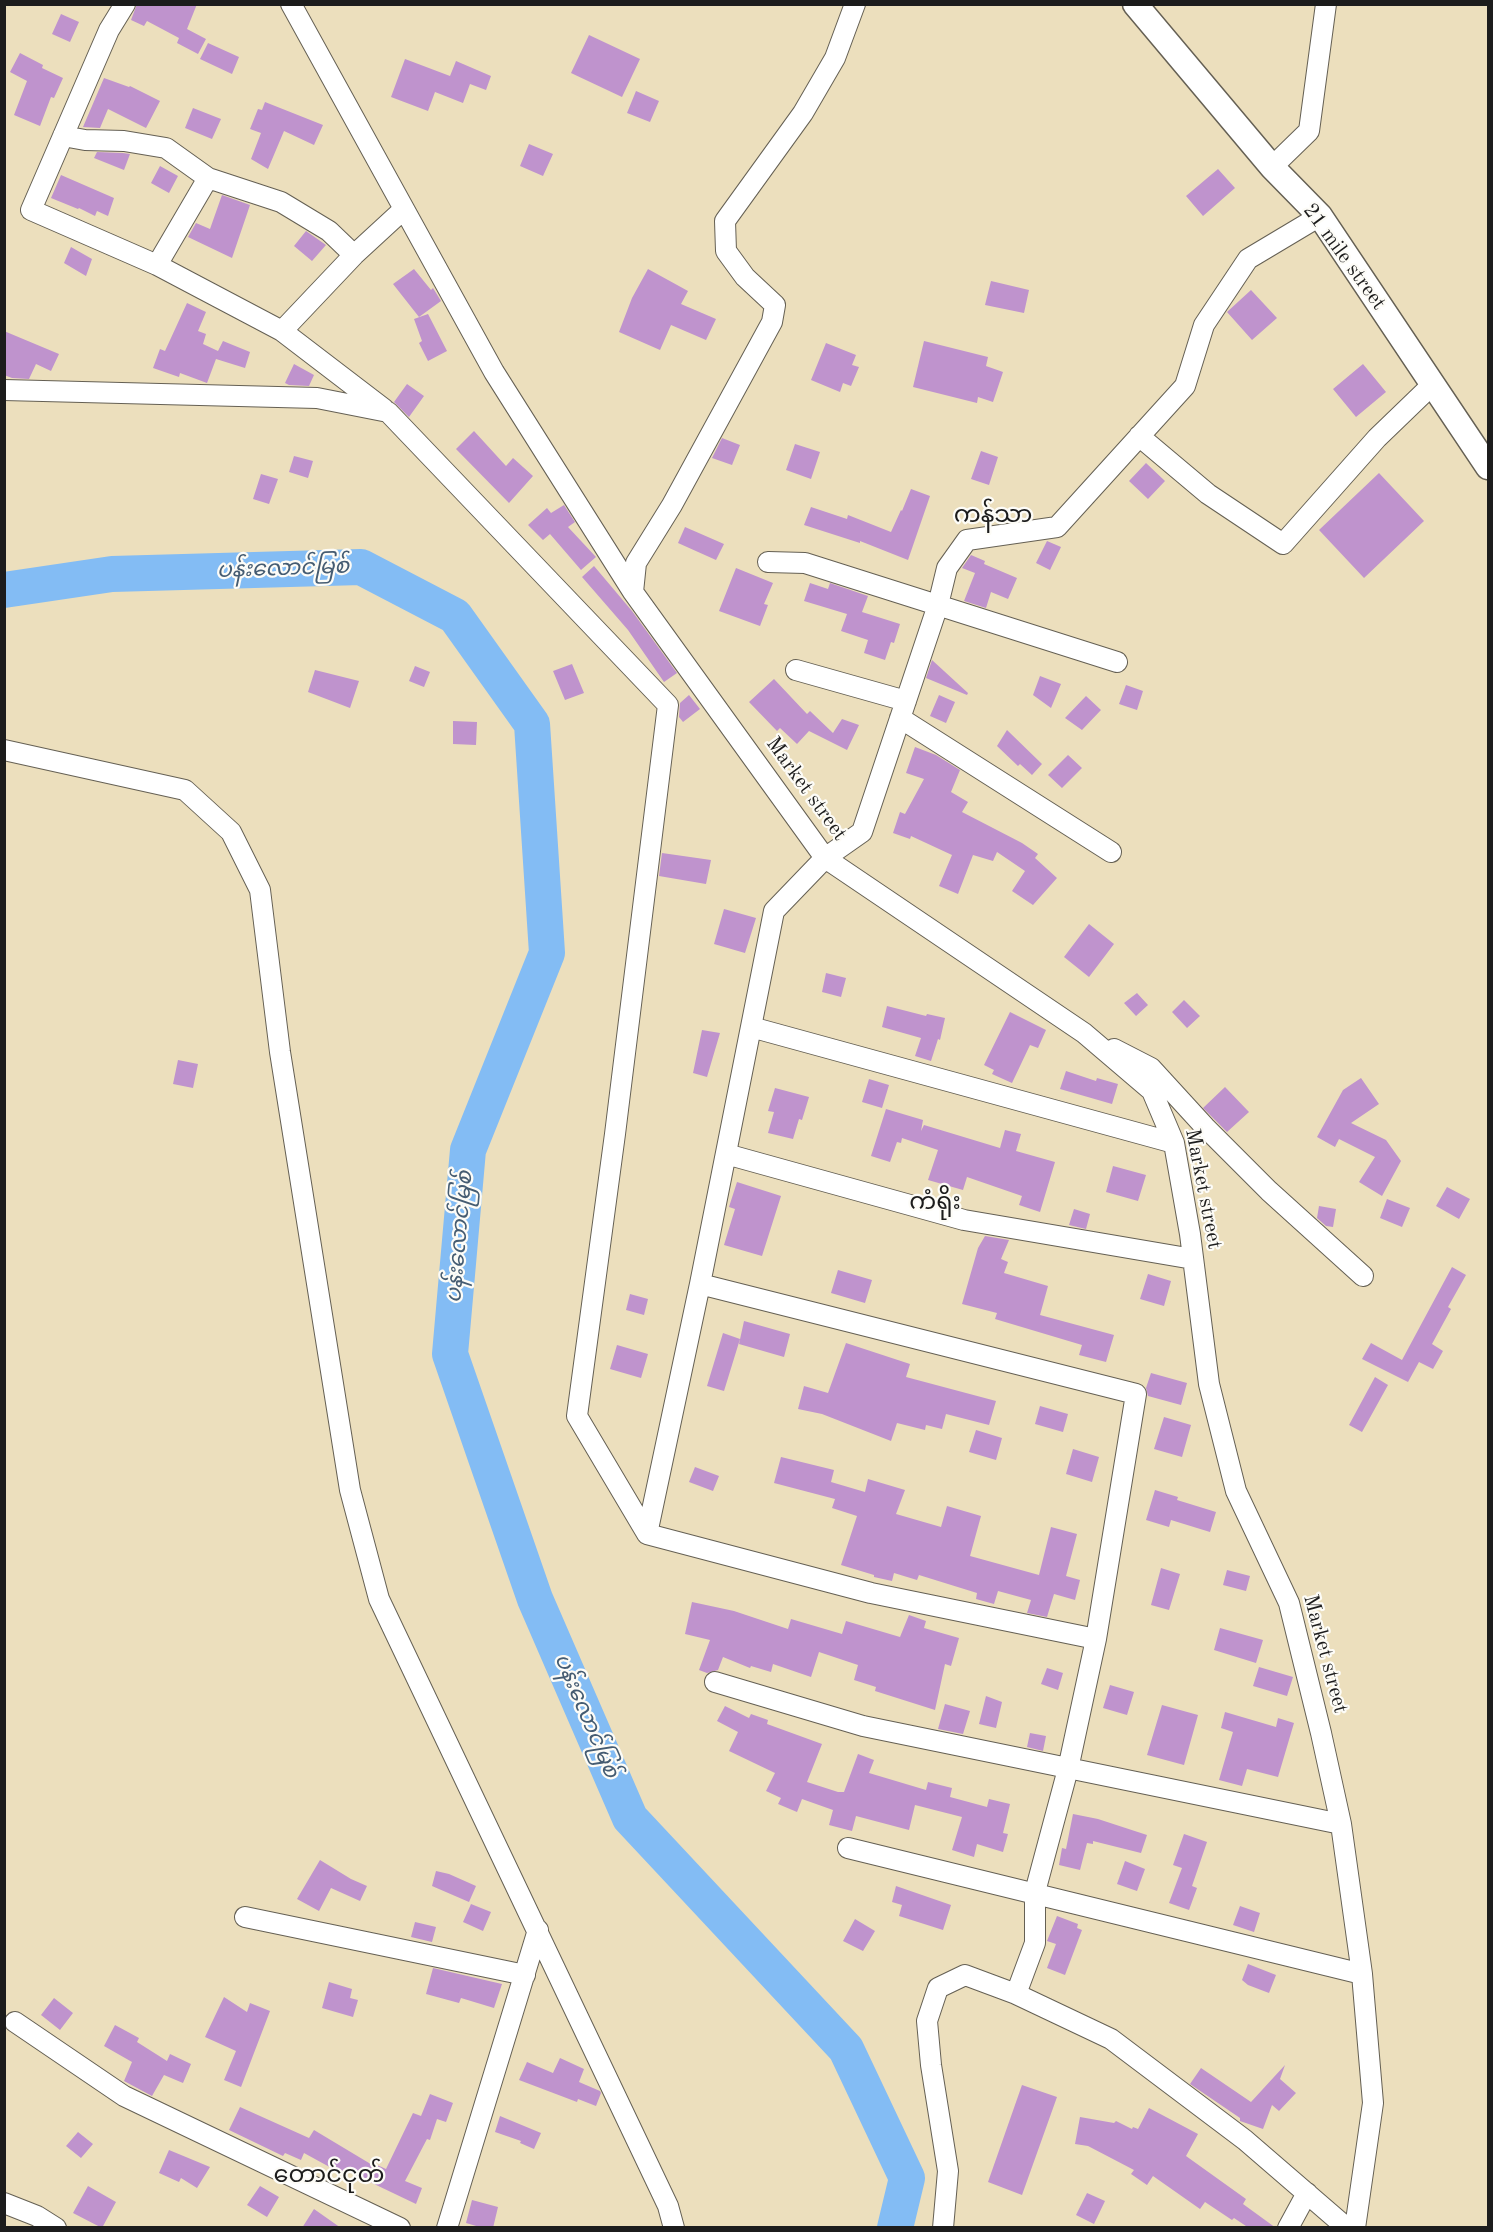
<!DOCTYPE html>
<meta charset="utf-8">
<style>
body{margin:0}
#map{position:relative;width:1493px;height:2232px;overflow:hidden;background:#ecdfbd;font-family:"Old Standard TT",serif}
canvas{display:block}
.frame{position:absolute;inset:0;border:6px solid #1c1c1c;pointer-events:none}
</style>
<div id="map">
<canvas width="1493" height="2232"></canvas>
<div class="frame"></div>
</div>
<script>
const ctx = document.querySelector('canvas').getContext('2d');
ctx.lineJoin = 'round';
function strokePath(path, color, width, dash) { ctx.strokeStyle = color; ctx.lineWidth = width; ctx.lineCap = dash ? 'butt' : 'round'; ctx.setLineDash(dash || []); ctx.stroke(path); }
function fill(path, color) { ctx.fillStyle = color; ctx.fill(path, 'evenodd'); }
function write(font, color, halo, rows, align = 'center') {
  ctx.font = font + ' "Old Standard TT","Noto Sans Myanmar",serif'; ctx.lineWidth = 4.5; ctx.setLineDash([]); ctx.textBaseline = 'middle'; ctx.strokeStyle = halo; ctx.fillStyle = color; for (const [text, x, y, turn = 0] of rows) {
    ctx.save(); ctx.translate(x, y); ctx.rotate((+turn || 0) * Math.PI / 180); ctx.textAlign = isNaN(turn) ? turn : align; if (halo) ctx.strokeText(text, 0, 0); ctx.fillText(text, 0, 0); ctx.restore();
  }
}
strokePath(new Path2D(`
 M 4,590 L 112,574 L 361,567 L 455,616 L 532,724 L 547,953 L 468,1150 L 450,1354 L 535,1599 L 630,1818 L 846,2049 L 907,2178 L 895,2228`), '#83bcf4', 36);
fill(new Path2D(`
 M 137,4 L 197,4 L 187,29 L 206,39 L 198,54 L 177,43 L 179,38 L 147,21 L 144,26 L 131,20 Z
 M 61,14 L 79,22 L 70,42 L 52,34 Z
 M 589,35 L 640,59 L 622,97 L 571,73 Z
 M 208,43 L 239,57 L 232,74 L 200,59 Z
 M 20,53 L 43,65 L 42,68 L 63,78 L 54,98 L 51,97 L 40,126 L 14,115 L 27,81 L 10,72 Z
 M 405,59 L 450,76 L 456,61 L 491,76 L 486,90 L 470,84 L 463,103 L 435,92 L 428,111 L 391,97 Z
 M 104,78 L 129,87 L 130,86 L 160,101 L 146,128 L 108,109 L 100,128 L 83,127 Z
 M 636,91 L 659,101 L 650,122 L 627,113 Z
 M 265,102 L 323,125 L 314,145 L 284,131 L 268,169 L 251,159 L 261,133 L 250,129 L 258,109 L 262,110 Z
 M 193,108 L 221,119 L 212,139 L 185,128 Z
 M 529,144 L 553,154 L 543,176 L 520,166 Z
 M 97,152 L 123,153 L 130,154 L 124,170 L 94,158 Z
 M 160,166 L 178,176 L 169,193 L 151,183 Z
 M 1218,169 L 1235,188 L 1203,216 L 1186,196 Z
 M 61,175 L 114,198 L 108,216 L 97,211 L 95,216 L 79,208 L 78,209 L 51,198 Z
 M 222,195 L 250,205 L 232,258 L 188,237 L 196,223 L 210,229 Z
 M 306,231 L 326,245 L 312,261 L 294,246 Z
 M 71,247 L 92,259 L 86,276 L 64,263 Z
 M 414,269 L 431,290 L 433,288 L 441,301 L 419,317 L 393,284 Z
 M 648,269 L 688,291 L 681,304 L 716,319 L 706,340 L 671,325 L 660,350 L 619,332 L 632,298 Z
 M 991,281 L 1029,290 L 1024,313 L 985,305 Z
 M 1251,290 L 1277,318 L 1252,340 L 1227,312 Z
 M 187,303 L 206,312 L 198,331 L 206,334 L 203,344 L 218,351 L 223,341 L 250,352 L 245,368 L 216,359 L 207,383 L 180,373 L 179,377 L 153,368 L 160,349 L 165,351 Z
 M 428,314 L 447,351 L 428,361 L 419,343 L 422,341 L 414,319 Z
 M 4,331 L 59,354 L 51,371 L 36,364 L 29,379 L 12,378 L 4,375 Z
 M 924,341 L 988,357 L 986,366 L 1003,372 L 993,402 L 978,397 L 977,403 L 913,387 Z
 M 826,343 L 856,355 L 852,365 L 859,367 L 851,386 L 843,383 L 840,392 L 811,380 Z
 M 294,364 L 314,375 L 309,386 L 289,385 L 285,383 Z
 M 1363,364 L 1386,392 L 1356,417 L 1333,389 Z
 M 407,384 L 424,396 L 409,417 L 394,402 Z
 M 474,431 L 506,466 L 513,458 L 533,476 L 509,503 L 456,449 Z
 M 722,438 L 740,445 L 732,465 L 712,458 Z
 M 795,444 L 820,452 L 811,479 L 786,470 Z
 M 981,451 L 998,457 L 989,485 L 971,479 Z
 M 294,456 L 313,461 L 308,478 L 289,472 Z
 M 1146,463 L 1165,481 L 1148,499 L 1129,481 Z
 M 1379,473 L 1424,521 L 1364,578 L 1319,530 Z
 M 261,474 L 278,479 L 269,504 L 253,499 Z
 M 911,489 L 930,496 L 908,560 L 860,541 L 860,543 L 804,525 L 811,507 L 847,519 L 848,515 L 891,532 L 901,510 L 902,511 Z
 M 564,505 L 575,522 L 568,527 L 596,557 L 581,570 L 550,534 L 543,540 L 528,525 L 547,508 L 551,513 Z
 M 685,527 L 724,544 L 716,560 L 678,543 Z
 M 1047,541 L 1061,547 L 1050,570 L 1036,563 Z
 M 971,555 L 985,561 L 984,564 L 1017,578 L 1008,599 L 991,592 L 986,608 L 964,601 L 975,573 L 962,568 Z
 M 594,566 L 632,611 L 677,673 L 664,682 L 628,630 L 582,577 Z
 M 736,568 L 773,583 L 764,604 L 768,605 L 760,626 L 719,611 Z
 M 810,583 L 828,589 L 830,583 L 868,596 L 862,612 L 900,624 L 894,643 L 891,642 L 885,660 L 864,653 L 868,640 L 841,631 L 847,614 L 804,601 Z
 M 932,660 L 968,693 L 967,695 L 926,678 Z
 M 572,664 L 584,693 L 565,700 L 553,671 Z
 M 415,666 L 430,672 L 424,687 L 409,681 Z
 M 315,670 L 359,681 L 350,708 L 308,692 Z
 M 1040,676 L 1061,684 L 1051,708 L 1033,695 Z
 M 774,679 L 807,714 L 810,711 L 833,733 L 842,719 L 859,725 L 847,750 L 809,731 L 797,744 L 780,728 L 777,731 L 749,702 Z
 M 1126,685 L 1143,691 L 1137,710 L 1119,704 Z
 M 689,695 L 700,709 L 683,722 L 679,717 L 680,703 Z
 M 939,695 L 955,702 L 946,723 L 930,716 Z
 M 1086,696 L 1101,710 L 1082,730 L 1065,718 Z
 M 453,721 L 477,722 L 476,745 L 453,744 Z
 M 1007,730 L 1042,764 L 1032,775 L 1020,764 L 1018,766 L 997,746 Z
 M 915,747 L 936,755 L 960,770 L 951,792 L 968,802 L 962,812 L 1022,843 L 1038,854 L 1035,858 L 1057,878 L 1033,905 L 1012,891 L 1025,871 L 997,852 L 993,861 L 973,855 L 958,894 L 939,886 L 952,855 L 911,836 L 910,839 L 893,833 L 900,812 L 905,814 L 924,779 L 906,773 Z
 M 1068,755 L 1082,768 L 1062,788 L 1048,775 Z
 M 662,853 L 711,860 L 706,884 L 659,876 Z
 M 724,909 L 756,918 L 745,953 L 714,944 Z
 M 1089,924 L 1114,944 L 1089,977 L 1064,957 Z
 M 826,973 L 846,978 L 841,997 L 822,992 Z
 M 1137,993 L 1148,1005 L 1136,1016 L 1124,1003 Z
 M 1184,1000 L 1200,1016 L 1187,1028 L 1172,1012 Z
 M 887,1006 L 926,1016 L 927,1014 L 945,1018 L 940,1040 L 938,1039 L 931,1061 L 915,1056 L 921,1038 L 882,1027 Z
 M 1010,1012 L 1046,1030 L 1038,1048 L 1030,1045 L 1012,1083 L 992,1074 L 994,1070 L 984,1065 Z
 M 702,1030 L 720,1033 L 707,1077 L 693,1073 Z
 M 178,1060 L 198,1064 L 193,1088 L 173,1084 Z
 M 1066,1071 L 1096,1081 L 1097,1078 L 1118,1084 L 1112,1104 L 1060,1089 Z
 M 1361,1078 L 1379,1104 L 1351,1123 L 1386,1140 L 1401,1161 L 1382,1196 L 1359,1182 L 1375,1157 L 1339,1139 L 1335,1147 L 1317,1137 L 1343,1090 Z
 M 869,1079 L 889,1085 L 882,1108 L 862,1102 Z
 M 1225,1087 L 1249,1112 L 1227,1132 L 1203,1108 Z
 M 775,1088 L 809,1097 L 802,1120 L 799,1119 L 793,1139 L 768,1133 L 774,1112 L 768,1111 Z
 M 886,1109 L 923,1120 L 921,1131 L 924,1125 L 1000,1148 L 1005,1130 L 1021,1134 L 1016,1151 L 1055,1162 L 1040,1212 L 1019,1205 L 1022,1196 L 967,1177 L 963,1190 L 928,1180 L 938,1150 L 902,1138 L 901,1143 L 897,1142 L 890,1162 L 871,1156 Z
 M 1113,1166 L 1146,1175 L 1138,1201 L 1106,1192 Z
 M 737,1182 L 781,1196 L 762,1256 L 724,1245 L 735,1209 L 729,1207 Z
 M 1447,1187 L 1470,1199 L 1459,1219 L 1436,1206 Z
 M 1387,1199 L 1410,1208 L 1402,1227 L 1380,1218 Z
 M 1319,1206 L 1336,1209 L 1333,1227 L 1326,1226 L 1317,1218 Z
 M 1074,1209 L 1090,1214 L 1086,1229 L 1069,1225 Z
 M 985,1236 L 1009,1240 L 1001,1259 L 1008,1262 L 1004,1273 L 1048,1286 L 1040,1315 L 1114,1335 L 1106,1362 L 1079,1355 L 1082,1345 L 995,1319 L 997,1313 L 962,1304 L 978,1248 Z
 M 1452,1267 L 1466,1275 L 1448,1307 L 1451,1309 L 1432,1344 L 1443,1351 L 1433,1369 L 1419,1362 L 1408,1382 L 1362,1359 L 1371,1343 L 1402,1360 Z
 M 838,1270 L 872,1280 L 865,1303 L 831,1293 Z
 M 1148,1274 L 1171,1281 L 1164,1306 L 1140,1299 Z
 M 630,1294 L 648,1299 L 644,1315 L 626,1310 Z
 M 744,1321 L 790,1334 L 784,1357 L 739,1344 Z
 M 723,1333 L 740,1339 L 724,1391 L 707,1386 Z
 M 846,1343 L 910,1364 L 906,1377 L 996,1401 L 989,1425 L 946,1414 L 942,1429 L 926,1425 L 925,1430 L 897,1423 L 891,1441 L 822,1414 L 798,1409 L 804,1386 L 828,1393 Z
 M 617,1345 L 648,1354 L 641,1378 L 610,1369 Z
 M 1151,1373 L 1187,1383 L 1181,1405 L 1148,1396 L 1146,1388 Z
 M 1375,1377 L 1388,1385 L 1362,1432 L 1349,1425 Z
 M 1040,1406 L 1068,1414 L 1063,1432 L 1035,1424 Z
 M 1164,1417 L 1191,1425 L 1182,1457 L 1154,1449 Z
 M 976,1430 L 1002,1438 L 996,1460 L 969,1452 Z
 M 1073,1449 L 1099,1457 L 1092,1482 L 1066,1474 Z
 M 781,1457 L 834,1470 L 831,1482 L 865,1492 L 868,1479 L 905,1490 L 896,1514 L 941,1527 L 947,1506 L 981,1516 L 970,1556 L 1039,1575 L 1051,1527 L 1077,1534 L 1066,1576 L 1080,1580 L 1075,1600 L 1054,1594 L 1047,1617 L 1027,1613 L 1031,1600 L 998,1591 L 994,1604 L 976,1599 L 977,1593 L 919,1575 L 917,1580 L 894,1573 L 892,1581 L 874,1577 L 874,1575 L 841,1565 L 857,1516 L 832,1508 L 835,1499 L 774,1483 Z
 M 695,1467 L 719,1476 L 713,1491 L 689,1482 Z
 M 1155,1490 L 1178,1497 L 1177,1500 L 1216,1512 L 1210,1532 L 1171,1520 L 1169,1527 L 1146,1520 Z
 M 1161,1568 L 1180,1574 L 1169,1610 L 1151,1605 Z
 M 1227,1570 L 1250,1576 L 1246,1591 L 1223,1585 Z
 M 692,1602 L 734,1611 L 788,1629 L 791,1619 L 842,1634 L 846,1621 L 900,1637 L 909,1615 L 926,1621 L 924,1628 L 959,1638 L 951,1666 L 945,1664 L 935,1710 L 875,1691 L 876,1687 L 854,1680 L 858,1665 L 819,1652 L 811,1677 L 773,1664 L 771,1672 L 751,1666 L 750,1668 L 723,1657 L 718,1670 L 707,1673 L 699,1670 L 710,1640 L 685,1634 Z
 M 1220,1628 L 1263,1640 L 1256,1663 L 1214,1650 Z
 M 1259,1667 L 1293,1677 L 1287,1696 L 1253,1686 Z
 M 1047,1668 L 1063,1673 L 1058,1690 L 1041,1684 Z
 M 1110,1685 L 1134,1692 L 1127,1715 L 1103,1708 Z
 M 986,1696 L 1002,1702 L 996,1728 L 979,1724 Z
 M 945,1704 L 970,1711 L 963,1734 L 938,1729 Z
 M 1162,1705 L 1198,1715 L 1184,1765 L 1147,1755 Z
 M 725,1706 L 749,1718 L 751,1714 L 768,1720 L 767,1724 L 822,1744 L 807,1782 L 838,1792 L 844,1792 L 858,1754 L 874,1760 L 869,1773 L 926,1790 L 928,1782 L 952,1788 L 950,1797 L 987,1807 L 989,1799 L 1010,1804 L 1003,1833 L 1008,1834 L 1003,1852 L 977,1844 L 974,1857 L 952,1850 L 962,1817 L 915,1805 L 909,1830 L 856,1816 L 852,1831 L 829,1825 L 833,1810 L 802,1799 L 797,1812 L 778,1804 L 781,1798 L 766,1791 L 775,1773 L 729,1751 L 738,1732 L 717,1721 Z
 M 1225,1712 L 1276,1727 L 1278,1718 L 1294,1723 L 1278,1777 L 1247,1769 L 1242,1786 L 1219,1780 L 1233,1732 L 1221,1728 Z
 M 1030,1733 L 1046,1736 L 1043,1751 L 1027,1747 Z
 M 1073,1814 L 1098,1819 L 1147,1835 L 1141,1853 L 1093,1841 L 1093,1844 L 1087,1843 L 1080,1870 L 1059,1865 L 1062,1848 L 1066,1849 Z
 M 1184,1834 L 1207,1842 L 1192,1886 L 1197,1888 L 1189,1910 L 1169,1903 L 1182,1868 L 1173,1865 Z
 M 320,1860 L 351,1879 L 367,1886 L 360,1901 L 331,1888 L 319,1911 L 297,1899 Z
 M 1125,1861 L 1145,1869 L 1137,1891 L 1117,1884 Z
 M 436,1871 L 449,1874 L 476,1886 L 469,1902 L 432,1886 Z
 M 896,1886 L 951,1905 L 943,1930 L 899,1916 L 902,1905 L 892,1902 Z
 M 471,1904 L 491,1912 L 483,1931 L 463,1922 Z
 M 1240,1906 L 1260,1913 L 1254,1932 L 1233,1925 Z
 M 1057,1916 L 1078,1924 L 1077,1928 L 1082,1930 L 1065,1975 L 1047,1968 L 1056,1944 L 1047,1941 Z
 M 855,1919 L 875,1931 L 863,1951 L 843,1941 Z
 M 415,1922 L 436,1927 L 432,1942 L 411,1937 Z
 M 1248,1964 L 1276,1975 L 1269,1993 L 1248,1985 L 1242,1980 Z
 M 433,1968 L 502,1984 L 494,2008 L 461,1998 L 459,2003 L 426,1994 Z
 M 329,1982 L 352,1989 L 350,1998 L 358,2000 L 353,2017 L 322,2008 Z
 M 224,1997 L 247,2012 L 250,2003 L 270,2011 L 241,2087 L 224,2080 L 236,2051 L 205,2037 Z
 M 54,1998 L 73,2013 L 60,2030 L 41,2015 Z
 M 115,2025 L 139,2038 L 137,2042 L 167,2061 L 170,2054 L 191,2064 L 183,2083 L 164,2075 L 152,2096 L 124,2081 L 132,2062 L 104,2046 Z
 M 560,2058 L 584,2069 L 579,2082 L 600,2091 L 601,2093 L 596,2106 L 578,2099 L 577,2102 L 519,2080 L 527,2062 L 553,2073 Z
 M 1285,2065 L 1280,2079 L 1296,2093 L 1279,2111 L 1272,2105 L 1263,2129 L 1240,2121 L 1240,2118 L 1190,2084 L 1201,2068 L 1251,2102 Z
 M 1022,2085 L 1057,2097 L 1022,2195 L 988,2182 Z
 M 430,2094 L 453,2103 L 446,2122 L 437,2119 L 430,2140 L 427,2139 L 405,2181 L 422,2188 L 416,2204 L 349,2172 L 346,2176 L 304,2153 L 301,2160 L 285,2153 L 283,2156 L 229,2130 L 240,2107 L 309,2138 L 314,2130 L 374,2166 L 375,2164 L 386,2169 L 413,2113 L 421,2116 Z
 M 1149,2108 L 1198,2134 L 1186,2156 L 1246,2199 L 1243,2204 L 1276,2228 L 1249,2228 L 1234,2218 L 1232,2220 L 1205,2202 L 1200,2209 L 1153,2176 L 1147,2185 L 1131,2174 L 1134,2170 L 1088,2146 L 1075,2144 L 1080,2117 L 1114,2123 L 1116,2121 L 1132,2129 L 1133,2127 L 1138,2129 Z
 M 500,2116 L 541,2133 L 534,2149 L 520,2143 L 521,2141 L 495,2132 Z
 M 78,2132 L 93,2144 L 81,2158 L 66,2146 Z
 M 169,2150 L 210,2167 L 197,2188 L 181,2178 L 179,2182 L 159,2173 Z
 M 88,2186 L 116,2202 L 102,2228 L 73,2213 Z
 M 260,2186 L 279,2197 L 267,2217 L 247,2205 Z
 M 1087,2193 L 1105,2201 L 1094,2224 L 1076,2215 Z
 M 472,2200 L 498,2207 L 493,2228 L 483,2228 L 466,2223 Z
 M 314,2209 L 341,2228 L 302,2228 Z`), '#bf93cd');
const minor = new Path2D(`
 M 125,4 L 109,30 L 31,210 L 157,265 L 282,331 L 384,409
 M 291,4 L 494,372 L 633,592 L 825,858 L 1084,1033 L 1152,1091 L 1174,1143 L 1190,1234 L 1209,1384 L 1236,1491 L 1289,1603 L 1321,1733 L 1341,1824 L 1362,1974 L 1373,2103 L 1355,2228
 M 63,136 L 85,140 L 124,141 L 166,148 L 208,178 L 157,265
 M 1272,167 L 1309,131 L 1326,4
 M 208,178 L 281,202 L 329,231 L 354,255
 M 1320,216 L 1248,259 L 1204,325 L 1185,386 L 1057,527 L 967,540 L 947,568 L 938,605 L 862,832 L 825,858 L 774,911 L 700,1284 L 647,1534 L 871,1593 L 1096,1639 L 1068,1769 L 1035,1892 L 1035,1943 L 1016,1994 L 1111,2039 L 1245,2140 L 1347,2228
 M 282,331 L 354,255 L 404,209
 M 4,390 L 317,398 L 388,412 L 668,705 L 615,1134 L 577,1416 L 647,1534
 M 1139,436 L 1208,494 L 1283,544 L 1377,438 L 1433,384
 M 768,562 L 805,563 L 1117,662
 M 633,592 L 636,563 L 672,505 L 772,322 L 775,305 L 745,277 L 726,251 L 725,221 L 803,113 L 835,58 L 855,4
 M 796,670 L 906,701
 M 900,718 L 1111,852
 M 4,750 L 185,790 L 231,832 L 260,890 L 280,1052 L 350,1490 L 379,1599 L 668,2206 L 674,2228
 M 751,1027 L 1174,1143
 M 1114,1049 L 1151,1068 L 1205,1127 L 1269,1191 L 1363,1276
 M 726,1154 L 964,1220 L 1193,1259
 M 700,1284 L 1136,1394 L 1096,1639
 M 715,1682 L 863,1726 L 1341,1824
 M 848,1848 L 1362,1974
 M 245,1917 L 525,1975
 M 15,2022 L 124,2096 L 400,2228
 M 4,2203 L 37,2216 L 56,2228
 M 447,2228 L 538,1930
 M 943,2228 L 948,2171 L 931,2065 L 927,2021 L 938,1988 L 965,1975 L 1016,1994
 M 1288,2228 L 1307,2193`);
const tertiary = new Path2D(`
 M 1135,4 L 1272,167 L 1320,216 L 1488,467`);
strokePath(minor, '#656054', 22);
strokePath(tertiary, '#656054', 27);
strokePath(minor, '#fff', 20);
strokePath(tertiary, '#fff', 24);
write('21px', '#1c1c1c', '#fdfcf7', [
 ["21 mile street",1344,257,54],
 ["Market street",806,789,54],
 ["Market street",1203,1189,79],
 ["Market street",1325,1654,75]
]);
write('italic 22px', '#455c72', '#fdfcf7', [
 ["ပန်းလောင်မြစ်",283,569,-2],
 ["ပန်းလောင်မြစ်",460,1237,-85],
 ["ပန်းလောင်မြစ်",586,1716,67]
]);
write('24px', '#1c1c1c', '#fdfcf7', [
 ["ကန်သာ",993,516],
 ["ကံရိုး",935,1203],
 ["တောင်ငုတ်",329,2176]
]);
</script>
